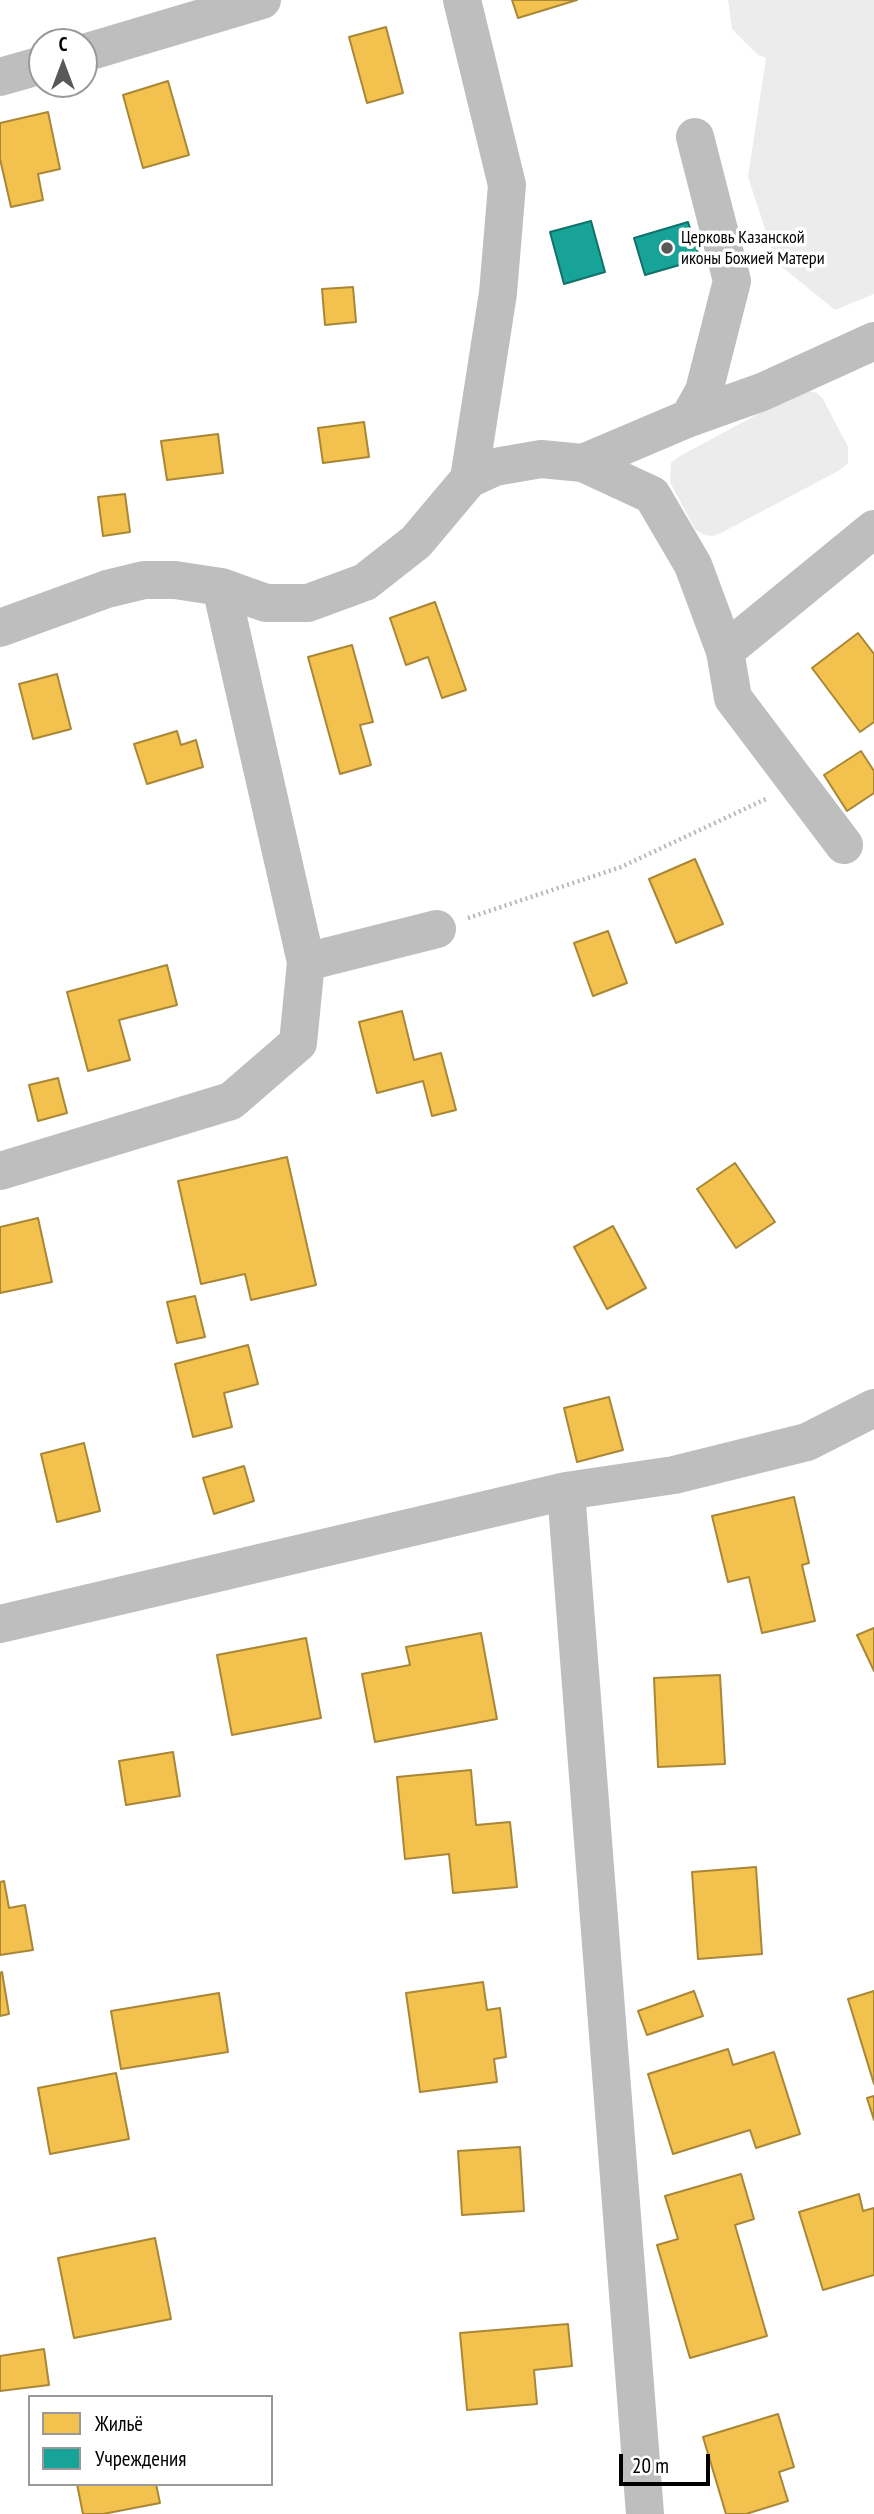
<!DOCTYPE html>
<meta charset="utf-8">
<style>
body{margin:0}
#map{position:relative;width:874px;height:2514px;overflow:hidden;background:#fff;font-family:"PT Sans Narrow",sans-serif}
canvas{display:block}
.legend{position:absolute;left:28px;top:2395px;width:245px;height:91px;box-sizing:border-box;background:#fff;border:2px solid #999;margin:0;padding:9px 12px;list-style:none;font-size:21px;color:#000}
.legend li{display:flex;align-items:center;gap:14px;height:35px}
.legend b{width:35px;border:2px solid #999}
.north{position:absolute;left:28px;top:28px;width:70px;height:70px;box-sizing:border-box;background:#fff;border:2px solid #999;border-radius:50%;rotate:0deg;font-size:19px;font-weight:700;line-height:28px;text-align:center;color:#000}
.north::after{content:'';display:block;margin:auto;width:24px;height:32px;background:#595959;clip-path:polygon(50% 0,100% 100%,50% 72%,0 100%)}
.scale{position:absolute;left:619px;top:2454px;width:91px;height:32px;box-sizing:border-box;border:4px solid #000;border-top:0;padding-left:9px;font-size:21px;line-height:24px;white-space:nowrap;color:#000;-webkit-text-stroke:5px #fff;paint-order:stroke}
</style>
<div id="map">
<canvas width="874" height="2514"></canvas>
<ul class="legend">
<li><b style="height:19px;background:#f2c14e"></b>Жильё</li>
<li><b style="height:19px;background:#17a398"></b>Учреждения</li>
</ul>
<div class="north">С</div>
<div class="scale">20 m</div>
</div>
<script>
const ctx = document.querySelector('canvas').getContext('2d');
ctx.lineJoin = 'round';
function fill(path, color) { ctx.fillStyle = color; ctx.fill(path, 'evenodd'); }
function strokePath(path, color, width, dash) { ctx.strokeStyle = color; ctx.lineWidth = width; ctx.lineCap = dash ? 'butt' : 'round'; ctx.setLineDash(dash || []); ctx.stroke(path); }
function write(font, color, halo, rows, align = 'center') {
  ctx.font = font + ' "PT Sans Narrow",sans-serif'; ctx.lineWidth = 7; ctx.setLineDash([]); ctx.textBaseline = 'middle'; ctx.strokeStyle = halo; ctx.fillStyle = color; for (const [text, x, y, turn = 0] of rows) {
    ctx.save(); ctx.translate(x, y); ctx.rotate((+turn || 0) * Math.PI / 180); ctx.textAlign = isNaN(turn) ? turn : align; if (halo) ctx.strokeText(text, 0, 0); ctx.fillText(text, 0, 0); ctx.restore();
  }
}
fill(new Path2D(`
 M 728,0 L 874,0 L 874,294 L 835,310 L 776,262 L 748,177 L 766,58 L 758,55 L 732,29 Z
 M 808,391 L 817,393 L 823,399 L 848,447 L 848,463 L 840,470 L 721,533 L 713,536 L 704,535 L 695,529 L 670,482 L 671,463 L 680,456 L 799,392 Z`), '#ececec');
const homes = new Path2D(`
 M 512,0 L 577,0 L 518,18 Z
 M 386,27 L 403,93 L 367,103 L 349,37 Z
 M 168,81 L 189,155 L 143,168 L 123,95 Z
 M 48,112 L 60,169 L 38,174 L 43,200 L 11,207 L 0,159 L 0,123 Z
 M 353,287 L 356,322 L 325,325 L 322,289 Z
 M 364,422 L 369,457 L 323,463 L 318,428 Z
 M 218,434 L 223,473 L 167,480 L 161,441 Z
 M 125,494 L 130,532 L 103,536 L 98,497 Z
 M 435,602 L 466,690 L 442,698 L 428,657 L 406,665 L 390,618 Z
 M 858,633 L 874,654 L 874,722 L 860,732 L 812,668 Z
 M 352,645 L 373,722 L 360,725 L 371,765 L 340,774 L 308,657 Z
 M 57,674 L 71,729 L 33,739 L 19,684 Z
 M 177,731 L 181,745 L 196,740 L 203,767 L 147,784 L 134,744 Z
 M 861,751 L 874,771 L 874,793 L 847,811 L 824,775 Z
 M 695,859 L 723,924 L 676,943 L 649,879 Z
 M 608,931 L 627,983 L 593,996 L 574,943 Z
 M 167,965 L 177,1005 L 119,1020 L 130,1060 L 88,1071 L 67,992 Z
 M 402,1011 L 414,1060 L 441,1053 L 456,1110 L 432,1116 L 423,1081 L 377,1093 L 359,1022 Z
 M 58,1078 L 67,1113 L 38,1121 L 29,1085 Z
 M 287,1157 L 316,1285 L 251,1300 L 245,1274 L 201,1284 L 178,1181 Z
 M 735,1163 L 775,1222 L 736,1248 L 697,1189 Z
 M 38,1218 L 52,1282 L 0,1293 L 0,1227 Z
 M 613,1226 L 646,1288 L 607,1309 L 574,1247 Z
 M 195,1296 L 205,1337 L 177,1343 L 167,1302 Z
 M 248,1345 L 258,1384 L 224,1393 L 232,1427 L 193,1437 L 175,1364 Z
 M 609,1397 L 623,1450 L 577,1462 L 564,1408 Z
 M 84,1443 L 100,1511 L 57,1522 L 41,1454 Z
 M 244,1466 L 254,1501 L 214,1514 L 203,1478 Z
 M 794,1497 L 809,1563 L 802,1565 L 815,1621 L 762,1633 L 749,1577 L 728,1582 L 712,1516 Z
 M 874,1628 L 874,1671 L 857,1635 Z
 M 481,1633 L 497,1719 L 375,1742 L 362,1674 L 410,1665 L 406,1647 Z
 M 306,1638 L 321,1718 L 232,1735 L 217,1655 Z
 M 720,1675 L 725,1764 L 658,1767 L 654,1678 Z
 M 173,1752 L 180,1796 L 126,1805 L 119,1761 Z
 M 471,1770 L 476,1825 L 510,1822 L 517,1887 L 453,1893 L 449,1854 L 405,1859 L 397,1777 Z
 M 756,1867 L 762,1954 L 698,1959 L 692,1872 Z
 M 4,1881 L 9,1908 L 25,1905 L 33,1950 L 0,1955 L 0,1882 Z
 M 2,1972 L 9,2014 L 0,2016 L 0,1973 Z
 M 483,1982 L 487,2010 L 500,2008 L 506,2057 L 494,2059 L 497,2082 L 420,2092 L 406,1993 Z
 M 694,1991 L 703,2016 L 647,2035 L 638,2011 Z
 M 874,1991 L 874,2084 L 848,1999 Z
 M 219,1993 L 228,2052 L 121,2069 L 111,2011 Z
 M 728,2049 L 733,2065 L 774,2052 L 800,2134 L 756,2148 L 750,2130 L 673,2154 L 648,2074 Z
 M 116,2073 L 129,2139 L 50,2154 L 38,2088 Z
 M 874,2096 L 874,2120 L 867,2098 Z
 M 520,2147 L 524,2211 L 462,2215 L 458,2151 Z
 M 741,2174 L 754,2219 L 735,2225 L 767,2336 L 690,2358 L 657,2245 L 678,2239 L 665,2196 Z
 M 859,2194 L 863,2211 L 874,2208 L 874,2275 L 823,2290 L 799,2212 Z
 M 155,2238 L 171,2319 L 74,2338 L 58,2258 Z
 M 568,2324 L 572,2366 L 534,2370 L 537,2404 L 467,2410 L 460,2333 Z
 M 44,2349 L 49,2385 L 0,2391 L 0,2356 Z
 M 778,2414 L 794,2467 L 779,2472 L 788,2501 L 746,2514 L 726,2514 L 703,2437 Z
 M 77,2484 L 156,2484 L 160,2503 L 103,2514 L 83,2514 Z`);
fill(homes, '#f2c14e');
strokePath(homes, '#a98737', 2);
const public = new Path2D(`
 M 591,221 L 605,272 L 564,284 L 550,232 Z
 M 688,222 L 700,259 L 645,275 L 634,238 Z`);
fill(public, '#17a398');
strokePath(public, '#10726a', 2);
strokePath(new Path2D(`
 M 468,918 L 621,867 L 768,798`), '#b9b9b9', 4.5, [2, 3.5]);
strokePath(new Path2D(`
 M 84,53 L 262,0
 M 0,77 L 42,65
 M 689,418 L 762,392 L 874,341
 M 583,463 L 689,418 L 704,391 L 732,281 L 695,137
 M 469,479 L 495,467 L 541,459 L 583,463 L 652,495 L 693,565 L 725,651 L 733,698 L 844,845
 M 221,587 L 266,603 L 308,603 L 365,582 L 416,542 L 469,479 L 498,293 L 507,185 L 462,0
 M 0,628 L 107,589 L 144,580 L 175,580 L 221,587 L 306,962 L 298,1043 L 231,1101 L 0,1171
 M 725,651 L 874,529
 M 306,962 L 437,929
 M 566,1491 L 645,2514
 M 0,1624 L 566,1491 L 674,1475 L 807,1442 L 874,1408`), '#bebebe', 38);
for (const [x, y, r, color] of [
 [667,248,7,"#595959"]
]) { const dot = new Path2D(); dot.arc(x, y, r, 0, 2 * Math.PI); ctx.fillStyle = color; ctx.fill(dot); strokePath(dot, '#fff', 2.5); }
write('18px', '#000', '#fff', [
 ["Церковь Казанской",681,238],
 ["иконы Божией Матери",681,259]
], 'left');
</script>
